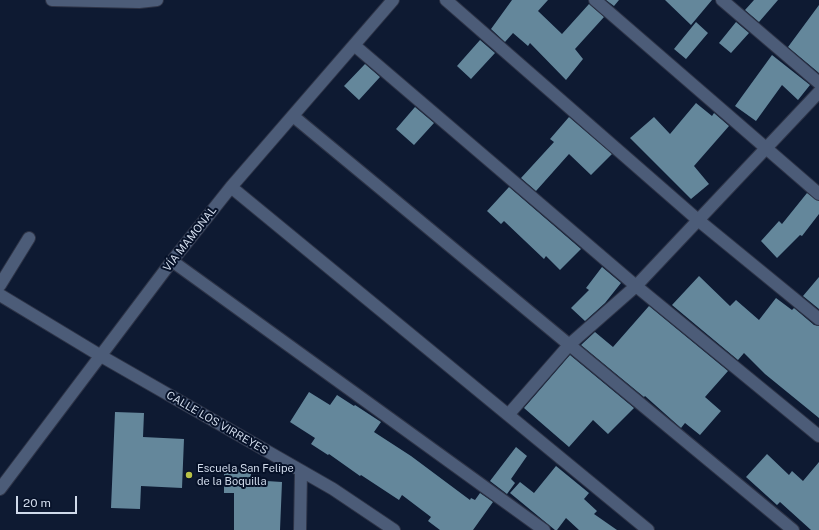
<!DOCTYPE html>
<meta charset="utf-8">
<style>
body{margin:0}
#map{position:relative;width:819px;height:530px;overflow:hidden;background:#0e1a32;font-family:"Public Sans",sans-serif}
canvas{display:block}
.scale{position:absolute;left:16px;top:496px;width:61px;height:18px;box-sizing:border-box;border:2px solid #d0daea;border-top:0;padding-left:5px;font-size:12px;line-height:14px;white-space:nowrap;color:#d0daea;-webkit-text-stroke:3px #061128;paint-order:stroke}
</style>
<div id="map">
<canvas width="819" height="530"></canvas>
<div class="scale">20 m</div>
</div>
<script>
const ctx = document.querySelector('canvas').getContext('2d');
ctx.lineJoin = 'round';
function fill(path, color) { ctx.fillStyle = color; ctx.fill(path, 'evenodd'); }
function strokePath(path, color, width, dash) { ctx.strokeStyle = color; ctx.lineWidth = width; ctx.lineCap = dash ? 'butt' : 'round'; ctx.setLineDash(dash || []); ctx.stroke(path); }
function write(font, color, halo, rows, align = 'center') {
  ctx.font = font + ' "Public Sans",sans-serif'; ctx.lineWidth = 4; ctx.setLineDash([]); ctx.textBaseline = 'middle'; ctx.strokeStyle = halo; ctx.fillStyle = color; for (const [text, x, y, turn = 0] of rows) {
    ctx.save(); ctx.translate(x, y); ctx.rotate((+turn || 0) * Math.PI / 180); ctx.textAlign = isNaN(turn) ? turn : align; if (halo) ctx.strokeText(text, 0, 0); ctx.fillText(text, 0, 0); ctx.restore();
  }
}
fill(new Path2D(`
 M 512,0 L 548,0 L 538,11 L 562,34 L 589,4 L 604,17 L 575,49 L 583,59 L 566,80 L 530,43 L 528,46 L 513,33 L 505,42 L 491,29 Z
 M 606,0 L 619,0 L 614,6 Z
 M 665,0 L 712,0 L 691,25 Z
 M 754,0 L 778,0 L 759,22 L 745,10 Z
 M 819,5 L 819,73 L 788,47 Z
 M 696,22 L 708,33 L 686,59 L 674,49 Z
 M 736,22 L 749,33 L 731,53 L 719,43 Z
 M 480,40 L 495,53 L 471,79 L 457,66 Z
 M 772,55 L 810,85 L 798,100 L 782,85 L 756,121 L 735,106 Z
 M 365,64 L 380,77 L 359,100 L 344,86 Z
 M 696,103 L 712,116 L 714,113 L 729,126 L 694,166 L 709,184 L 691,199 L 630,138 L 654,117 L 670,134 Z
 M 415,107 L 434,123 L 414,145 L 396,129 Z
 M 569,117 L 612,154 L 591,175 L 569,154 L 536,191 L 521,178 L 554,142 L 550,139 Z
 M 509,187 L 581,249 L 560,270 L 546,256 L 544,259 L 504,221 L 501,224 L 487,211 Z
 M 807,193 L 819,201 L 819,214 L 802,236 L 800,235 L 777,258 L 761,241 L 779,221 L 782,224 Z
 M 602,267 L 621,283 L 605,303 L 585,321 L 571,308 L 589,290 L 586,288 Z
 M 699,276 L 730,306 L 736,300 L 759,320 L 776,298 L 792,310 L 794,308 L 814,325 L 819,326 L 819,418 L 765,374 L 744,353 L 738,360 L 672,305 Z
 M 819,277 L 819,309 L 803,296 Z
 M 649,306 L 728,371 L 705,397 L 721,411 L 700,435 L 685,423 L 681,428 L 645,396 L 644,397 L 581,345 L 595,332 L 613,347 Z
 M 570,355 L 634,408 L 608,434 L 593,420 L 569,447 L 524,408 Z
 M 309,392 L 330,405 L 337,395 L 354,406 L 355,405 L 381,422 L 374,432 L 411,456 L 470,500 L 471,498 L 475,500 L 480,493 L 493,502 L 473,530 L 440,530 L 428,521 L 431,517 L 402,495 L 399,500 L 361,475 L 360,476 L 329,454 L 328,455 L 311,444 L 315,438 L 290,422 Z
 M 115,412 L 144,413 L 143,437 L 184,439 L 182,488 L 141,486 L 140,509 L 111,508 Z
 M 516,447 L 527,456 L 511,479 L 515,483 L 507,494 L 490,481 Z
 M 767,454 L 789,475 L 792,471 L 803,481 L 819,462 L 819,530 L 811,530 L 780,502 L 777,505 L 746,477 Z
 M 556,466 L 589,493 L 584,499 L 597,511 L 594,514 L 617,530 L 579,530 L 566,518 L 557,530 L 555,530 L 510,493 L 520,482 L 534,493 Z
 M 251,469 L 251,480 L 282,482 L 280,530 L 234,530 L 234,493 L 224,493 L 224,470 Z`), '#64879b');
const minor = new Path2D(`
 M 52,0 L 139,2 L 157,0
 M 446,0 L 698,220 L 819,319
 M 595,0 L 819,194
 M 722,0 L 819,83
 M 354,45 L 636,286 L 819,436
 M 293,116 L 793,530
 M 231,187 L 648,530
 M 172,261 L 544,530
 M 0,285 L 29,238
 M 0,295 L 101,356 L 333,489 L 394,530
 M 508,415 L 570,344 L 636,286 L 819,92
 M 0,489 L 172,261 L 231,187 L 393,0
 M 300,530 L 301,471`);
strokePath(minor, '#2e3447', 14);
strokePath(minor, '#4c5c78', 12);
for (const [x, y, r, color] of [
 [189,475,4,"#b8c147"]
]) { const dot = new Path2D(); dot.arc(x, y, r, 0, 2 * Math.PI); ctx.fillStyle = color; ctx.fill(dot); strokePath(dot, '#061128', 1.5); }
write('11px', '#d0daea', '#061128', [
 ["VÍA MAMONAL",190,239,-52],
 ["CALLE LOS VIRREYES",217,423,30]
]);
write('11px', '#d0daea', '#061128', [
 ["Escuela San Felipe",197,469],
 ["de la Boquilla",197,482]
], 'left');
</script>
